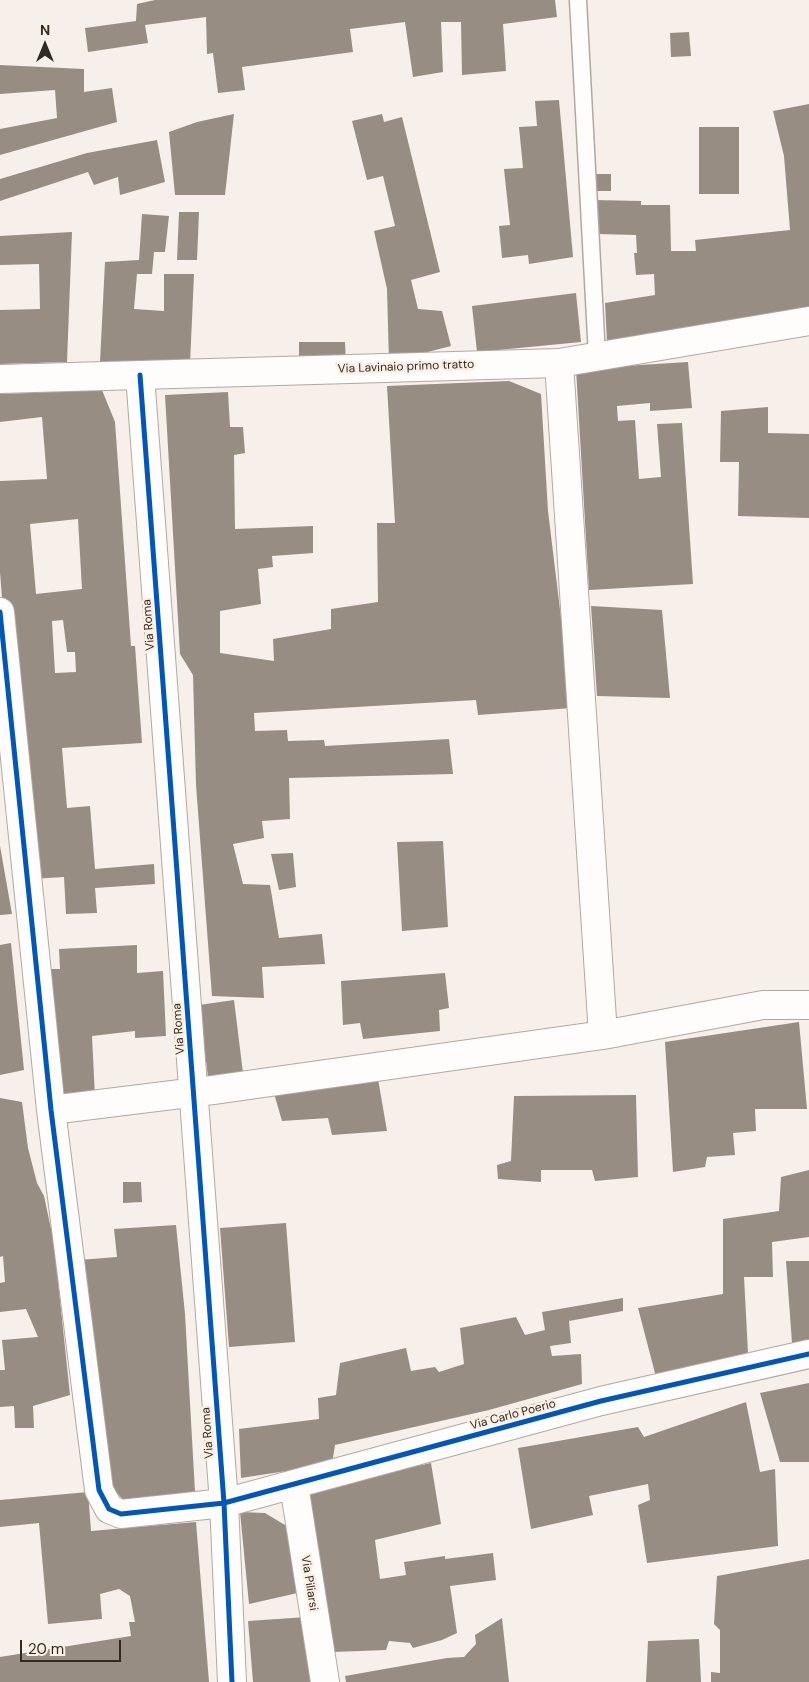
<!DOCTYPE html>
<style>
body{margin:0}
#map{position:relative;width:809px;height:1682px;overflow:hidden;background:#f7f0ea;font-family:"DM Sans",sans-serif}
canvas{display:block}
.north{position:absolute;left:20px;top:20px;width:50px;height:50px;-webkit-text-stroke:4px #fcf0e5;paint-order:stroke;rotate:0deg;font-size:14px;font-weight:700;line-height:20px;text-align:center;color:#312a23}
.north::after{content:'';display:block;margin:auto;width:18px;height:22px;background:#312a23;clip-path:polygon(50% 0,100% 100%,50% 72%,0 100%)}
.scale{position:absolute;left:20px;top:1640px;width:101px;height:22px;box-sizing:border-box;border:2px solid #312a23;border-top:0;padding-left:6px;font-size:15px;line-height:18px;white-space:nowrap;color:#312a23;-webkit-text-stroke:4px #fcf0e5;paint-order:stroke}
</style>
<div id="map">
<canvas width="809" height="1682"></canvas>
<div class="north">N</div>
<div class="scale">20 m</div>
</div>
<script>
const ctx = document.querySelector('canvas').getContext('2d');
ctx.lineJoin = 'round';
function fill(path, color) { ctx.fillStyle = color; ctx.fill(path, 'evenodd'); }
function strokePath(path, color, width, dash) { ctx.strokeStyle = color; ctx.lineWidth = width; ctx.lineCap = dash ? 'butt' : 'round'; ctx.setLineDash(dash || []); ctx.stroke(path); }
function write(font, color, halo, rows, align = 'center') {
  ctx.font = font + ' "DM Sans",sans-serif'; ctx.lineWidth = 5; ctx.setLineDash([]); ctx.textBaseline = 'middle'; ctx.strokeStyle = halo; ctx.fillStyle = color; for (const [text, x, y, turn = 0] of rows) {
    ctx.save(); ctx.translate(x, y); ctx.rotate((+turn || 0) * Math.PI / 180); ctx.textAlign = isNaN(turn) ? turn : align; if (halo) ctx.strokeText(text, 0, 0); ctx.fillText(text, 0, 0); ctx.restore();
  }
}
fill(new Path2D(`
 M 155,0 L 555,0 L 557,17 L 503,24 L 506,71 L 462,75 L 461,22 L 441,22 L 443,72 L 413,77 L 405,22 L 350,29 L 353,52 L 242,67 L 245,90 L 218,93 L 213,53 L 207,54 L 206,17 L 145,25 L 148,43 L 88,52 L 85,28 L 136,21 L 137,4 Z
 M 689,32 L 691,56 L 671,57 L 670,33 Z
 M 0,65 L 84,69 L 84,92 L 112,88 L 117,122 L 0,155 L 0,129 L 57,118 L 55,90 L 0,94 Z
 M 559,100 L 573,257 L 529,264 L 528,255 L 502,258 L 499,226 L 510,225 L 504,169 L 523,168 L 519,127 L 537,126 L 535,101 Z
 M 809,104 L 809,313 L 607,342 L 605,303 L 655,295 L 654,274 L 636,275 L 634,253 L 637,253 L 636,235 L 598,234 L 593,200 L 641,201 L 641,205 L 670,205 L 671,251 L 696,251 L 695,240 L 790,230 L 784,156 L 773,111 Z
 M 234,114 L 225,195 L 175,195 L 169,132 L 197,122 Z
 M 382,114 L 384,122 L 402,117 L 440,272 L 411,280 L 418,309 L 442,311 L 451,346 L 389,362 L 387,289 L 374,231 L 395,226 L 383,176 L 367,180 L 352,121 Z
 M 699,127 L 739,127 L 739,194 L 699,194 Z
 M 157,140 L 165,182 L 120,195 L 118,177 L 94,185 L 88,172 L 0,201 L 0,179 L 87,153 Z
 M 592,174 L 611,174 L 611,191 L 593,191 Z
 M 179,212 L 199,212 L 197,260 L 177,260 Z
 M 142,214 L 169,216 L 165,252 L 154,252 L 152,274 L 137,274 L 134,309 L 164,311 L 164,274 L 194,274 L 190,364 L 100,362 L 105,262 L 139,260 Z
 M 72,232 L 67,362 L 0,364 L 0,310 L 40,309 L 39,264 L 0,265 L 0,236 Z
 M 576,293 L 581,342 L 477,352 L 472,306 Z
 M 299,342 L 345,342 L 346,365 L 299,365 Z
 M 688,362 L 692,408 L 650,411 L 650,403 L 617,406 L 618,421 L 635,420 L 639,479 L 661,477 L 657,424 L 682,423 L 693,584 L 589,590 L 576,369 Z
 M 509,381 L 541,394 L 548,511 L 572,708 L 478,715 L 476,700 L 254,713 L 255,731 L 287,730 L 288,741 L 324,740 L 325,746 L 449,739 L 453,774 L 289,778 L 290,819 L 262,821 L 264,838 L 233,844 L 243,884 L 270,885 L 279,938 L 322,934 L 325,964 L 262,967 L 264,998 L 212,996 L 196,785 L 193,675 L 180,654 L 165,395 L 228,392 L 230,427 L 243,427 L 245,453 L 234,455 L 235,529 L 313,526 L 313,553 L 272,556 L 273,567 L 258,569 L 261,604 L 220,611 L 220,653 L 274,661 L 273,639 L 331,629 L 331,609 L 378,602 L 377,523 L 395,523 L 387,386 Z
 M 102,390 L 115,422 L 131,646 L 135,646 L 142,743 L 62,748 L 67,808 L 90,806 L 95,869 L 154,864 L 155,884 L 95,888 L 97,913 L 66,914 L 64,877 L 31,879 L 15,769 L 0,572 L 0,481 L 47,479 L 42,417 L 0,422 L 0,394 ZM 78,519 L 82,589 L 36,594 L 30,524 ZM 63,620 L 67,652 L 75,652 L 76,672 L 55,673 L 52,621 Z
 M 768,407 L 768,433 L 809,434 L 809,518 L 738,516 L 739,462 L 720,462 L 721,411 Z
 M 591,606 L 662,610 L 670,698 L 597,696 Z
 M 443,841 L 448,927 L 402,931 L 397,842 Z
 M 0,846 L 12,914 L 0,915 Z
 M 293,853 L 296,887 L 279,890 L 271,854 Z
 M 11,943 L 24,1070 L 0,1075 L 0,945 Z
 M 137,945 L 137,973 L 163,971 L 166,1036 L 135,1038 L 135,1031 L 92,1036 L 95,1097 L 55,1099 L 50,969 L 60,969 L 59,949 Z
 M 445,973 L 449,1008 L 439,1010 L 440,1031 L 363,1039 L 360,1023 L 343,1025 L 341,981 Z
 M 234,1000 L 243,1073 L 208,1077 L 199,1005 Z
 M 799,1022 L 807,1109 L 755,1109 L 756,1131 L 733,1133 L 735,1155 L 707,1157 L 705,1167 L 673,1172 L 665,1042 Z
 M 377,1073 L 387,1131 L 332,1135 L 328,1118 L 282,1121 L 273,1090 Z
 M 636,1095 L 638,1177 L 595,1181 L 592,1170 L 541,1170 L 541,1182 L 498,1179 L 497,1165 L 511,1161 L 514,1096 Z
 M 0,1098 L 22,1102 L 28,1148 L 37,1183 L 44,1196 L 54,1243 L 70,1395 L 33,1406 L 34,1428 L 15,1428 L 14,1406 L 0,1407 L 0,1370 L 5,1370 L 2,1340 L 38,1337 L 26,1309 L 0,1312 L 0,1283 L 5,1282 L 3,1256 L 0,1257 Z
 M 809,1170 L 809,1237 L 772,1242 L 773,1277 L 744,1277 L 748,1353 L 656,1377 L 638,1308 L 723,1294 L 723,1219 L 779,1211 L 781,1177 Z
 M 123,1182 L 141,1182 L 142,1202 L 123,1203 Z
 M 286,1223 L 295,1342 L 229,1347 L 220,1228 Z
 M 176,1225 L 185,1314 L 195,1492 L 125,1502 L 111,1486 L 79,1260 L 117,1257 L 114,1229 Z
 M 786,1261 L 809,1261 L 809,1340 L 792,1343 Z
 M 623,1298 L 623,1311 L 569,1321 L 571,1343 L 550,1346 L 552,1356 L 581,1354 L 582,1384 L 489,1410 L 335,1445 L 332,1464 L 241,1478 L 239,1429 L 319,1419 L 318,1398 L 336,1395 L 340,1363 L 406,1348 L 411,1371 L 435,1367 L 439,1372 L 464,1364 L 460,1328 L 516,1317 L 525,1335 L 545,1330 L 542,1312 Z
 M 809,1383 L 809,1462 L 780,1462 L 760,1393 Z
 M 746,1402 L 760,1472 L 775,1469 L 778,1546 L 647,1563 L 638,1505 L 650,1500 L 648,1484 L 589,1496 L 593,1515 L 531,1529 L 518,1448 L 638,1427 L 644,1437 Z
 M 431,1463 L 441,1524 L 375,1540 L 380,1579 L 406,1575 L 404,1562 L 445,1556 L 445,1559 L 493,1553 L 496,1580 L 450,1586 L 457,1633 L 442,1640 L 413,1648 L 410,1643 L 389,1641 L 386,1650 L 333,1652 L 307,1489 Z
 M 88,1492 L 91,1531 L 196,1522 L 209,1682 L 0,1682 L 0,1657 L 131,1636 L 129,1622 L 135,1622 L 130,1596 L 119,1589 L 100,1594 L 102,1619 L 48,1624 L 39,1523 L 0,1527 L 0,1500 Z
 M 240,1512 L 265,1513 L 290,1528 L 302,1592 L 249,1604 Z
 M 809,1559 L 809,1682 L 711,1682 L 711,1672 L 720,1673 L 720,1630 L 714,1624 L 717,1576 Z
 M 307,1617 L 319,1682 L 253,1682 L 248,1621 Z
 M 502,1618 L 509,1682 L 346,1682 L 345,1676 L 447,1658 L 464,1657 L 476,1644 L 475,1635 Z
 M 699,1639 L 701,1682 L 646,1682 L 648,1641 Z`), '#978d83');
const service = new Path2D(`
 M 578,0 L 597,356`);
const minor = new Path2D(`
 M 559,363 L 603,1035
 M 140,375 L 224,1503 L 232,1682
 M 0,612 L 51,1110 L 99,1490 L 109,1509 L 121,1514 L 224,1503 L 601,1401 L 809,1354
 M 51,1110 L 213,1090 L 603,1035 L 763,1005 L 809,1005
 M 294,1485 L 325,1682`);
const tertiary = new Path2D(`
 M 0,379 L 559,363 L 809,321`);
strokePath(service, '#b0a9a3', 19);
strokePath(minor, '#b0a9a3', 30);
strokePath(tertiary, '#b0a9a3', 30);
strokePath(service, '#fefdfc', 16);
strokePath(minor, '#fefdfc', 28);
strokePath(tertiary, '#fefdfc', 28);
strokePath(new Path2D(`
 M 140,375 L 224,1503 L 232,1682
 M 0,612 L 51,1110 L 99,1490 L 109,1509 L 121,1514 L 224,1503 L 601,1401 L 809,1354`), '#0057b8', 5);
write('12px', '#312a23', '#fcf0e5', [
 ["Via Lavinaio primo tratto",406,367,-2],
 ["Via Roma",149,625,-94],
 ["Via Roma",179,1029,-94],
 ["Via Carlo Poerio",513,1415,-15],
 ["Via Roma",208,1433,-94],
 ["Via Piliarsi",309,1583,81]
]);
</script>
